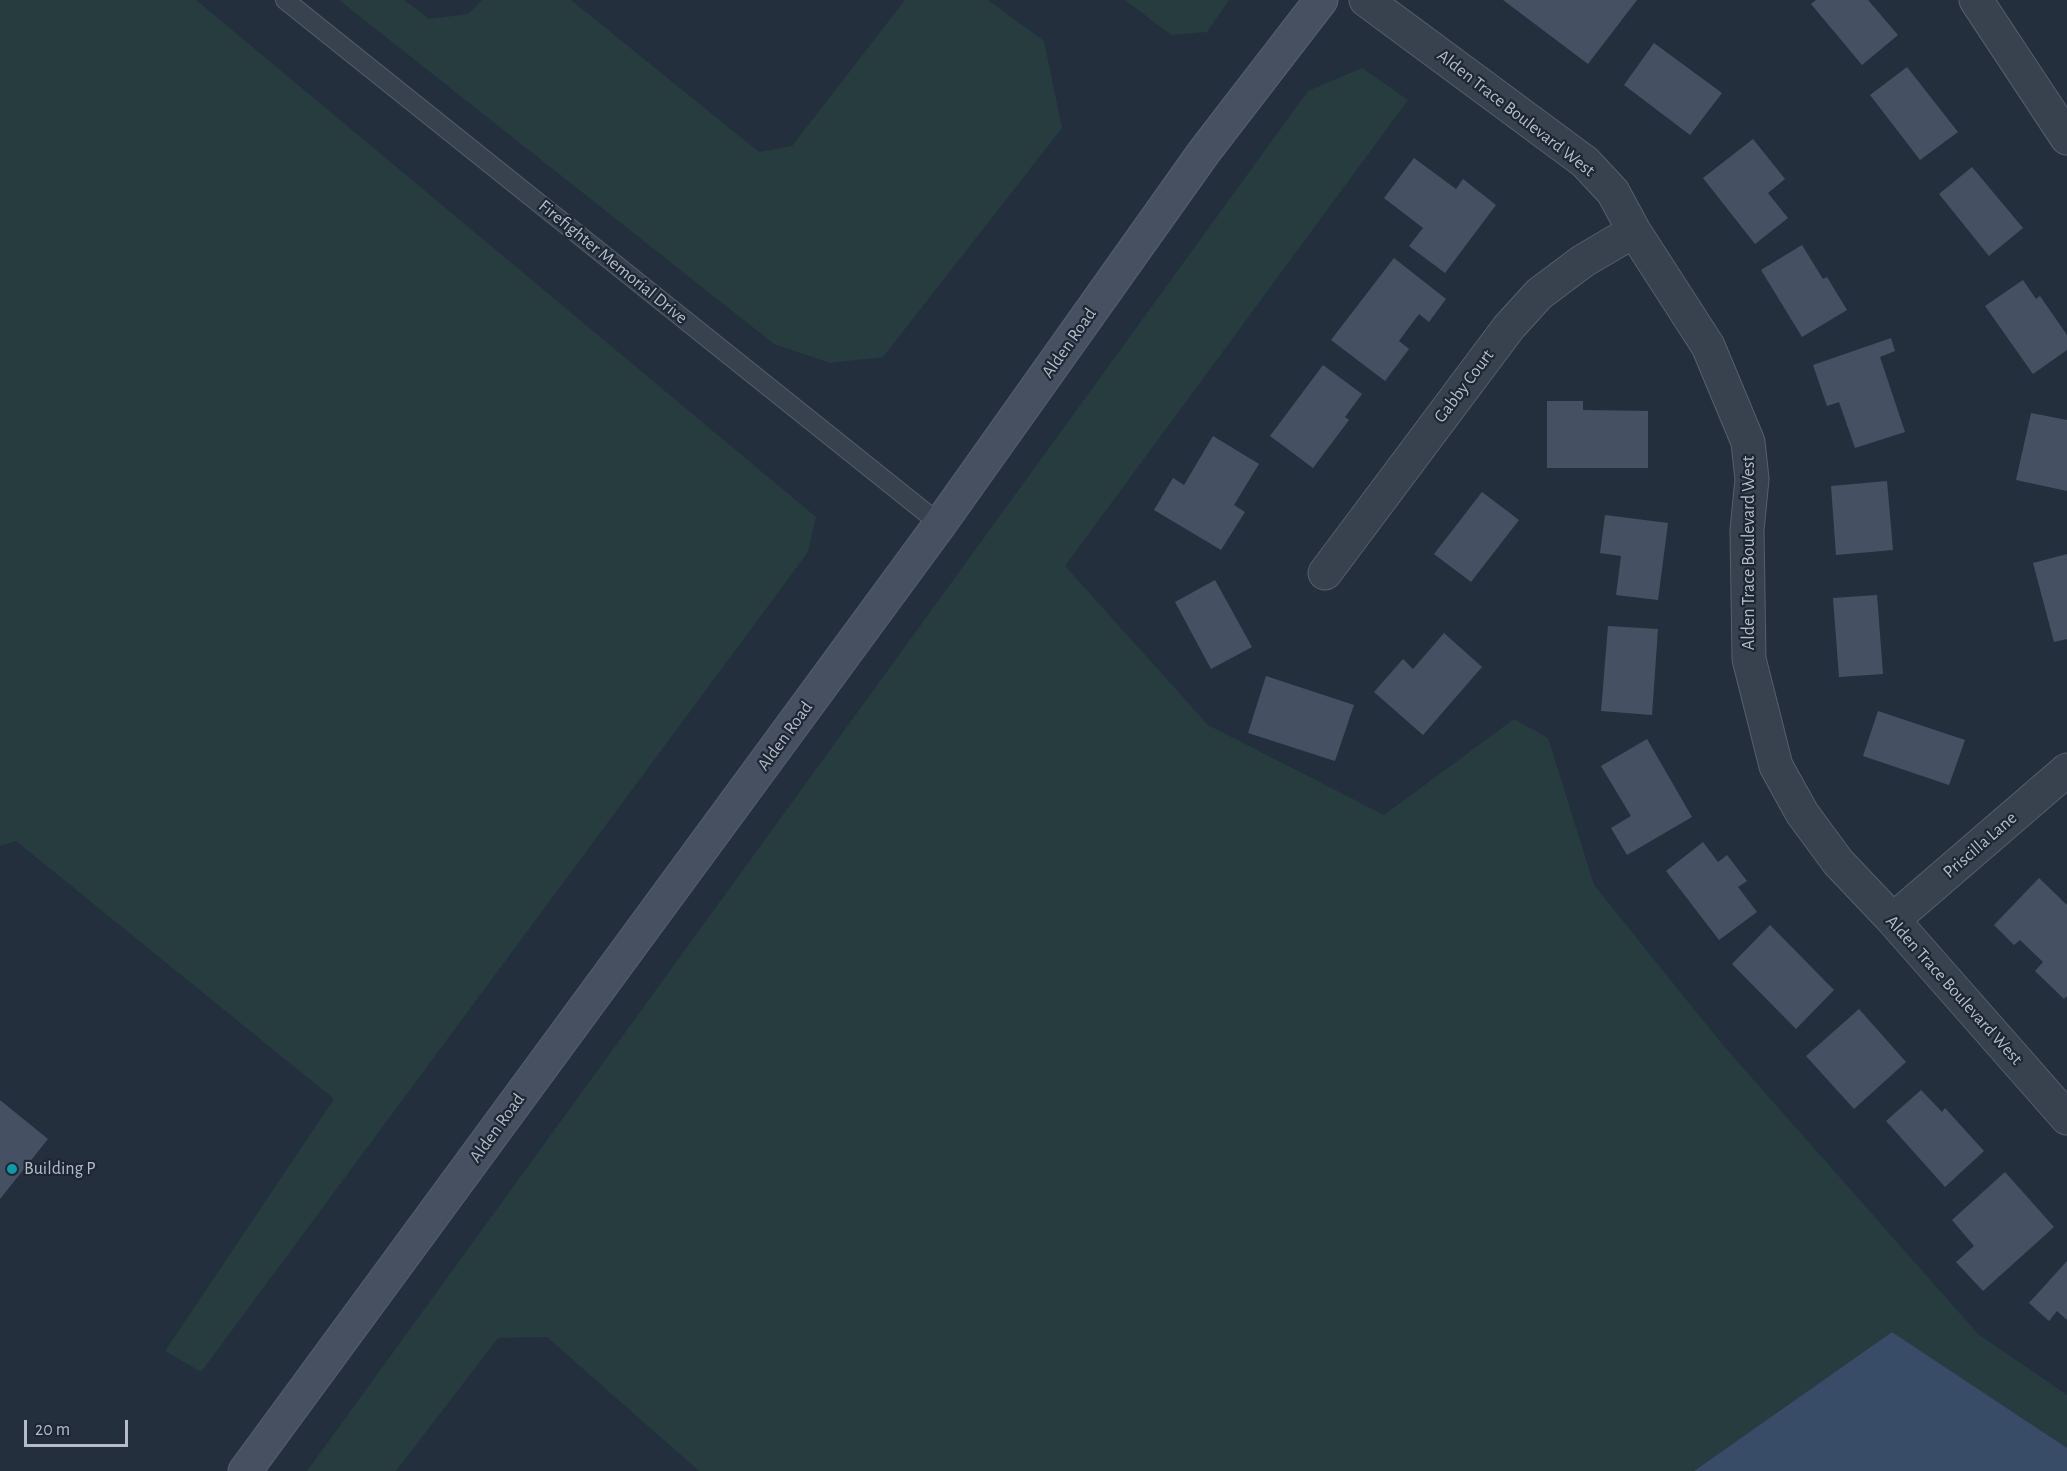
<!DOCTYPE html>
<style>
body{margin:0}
#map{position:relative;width:2067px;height:1471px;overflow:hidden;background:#242f3e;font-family:"Alegreya Sans",sans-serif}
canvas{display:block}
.scale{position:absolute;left:24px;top:1420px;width:104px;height:27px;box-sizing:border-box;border:3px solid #b4bcc9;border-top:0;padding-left:8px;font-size:18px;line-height:21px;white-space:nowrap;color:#b4bcc9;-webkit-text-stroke:4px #1d2633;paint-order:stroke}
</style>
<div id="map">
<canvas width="2067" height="1471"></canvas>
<div class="scale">20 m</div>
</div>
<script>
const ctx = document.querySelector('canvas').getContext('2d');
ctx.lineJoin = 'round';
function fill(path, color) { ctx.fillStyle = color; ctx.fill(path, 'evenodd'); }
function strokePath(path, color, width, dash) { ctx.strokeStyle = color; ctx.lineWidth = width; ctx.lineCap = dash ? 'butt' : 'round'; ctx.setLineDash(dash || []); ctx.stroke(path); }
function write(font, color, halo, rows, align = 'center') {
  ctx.font = font + ' "Alegreya Sans",sans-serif'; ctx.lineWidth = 4.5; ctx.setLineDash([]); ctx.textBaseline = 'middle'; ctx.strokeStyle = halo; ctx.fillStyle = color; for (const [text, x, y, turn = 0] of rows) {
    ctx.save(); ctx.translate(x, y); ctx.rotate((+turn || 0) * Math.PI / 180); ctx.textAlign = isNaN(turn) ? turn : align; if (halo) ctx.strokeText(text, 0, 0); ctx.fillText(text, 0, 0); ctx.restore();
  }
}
fill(new Path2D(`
 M 0,0 L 196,0 L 816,517 L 808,552 L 201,1372 L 165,1351 L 334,1099 L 16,841 L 0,846 Z
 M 339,0 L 404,0 L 429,19 L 468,14 L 482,0 L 571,0 L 759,152 L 792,146 L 905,0 L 988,0 L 1044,41 L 1062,128 L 883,357 L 830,363 L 774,344 Z
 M 1125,0 L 1229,0 L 1207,32 L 1171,35 Z
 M 1362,68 L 1408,100 L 1065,566 L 1208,725 L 1384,815 L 1514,719 L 1548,738 L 1594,885 L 1722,1044 L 1978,1334 L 2067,1395 L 2067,1448 L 1892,1332 L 1694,1471 L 699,1471 L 547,1337 L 498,1338 L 396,1471 L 307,1471 L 1308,91 Z`), '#263c3f');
fill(new Path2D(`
 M 1892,1332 L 2067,1448 L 2067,1471 L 1694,1471 Z`), '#394c67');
fill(new Path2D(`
 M 1503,0 L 1637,0 L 1588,64 Z
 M 1816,0 L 1868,0 L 1898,35 L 1862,65 L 1811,4 Z
 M 1654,43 L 1722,93 L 1690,135 L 1624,85 Z
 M 1907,67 L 1958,132 L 1920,160 L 1870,95 Z
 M 1753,139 L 1785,179 L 1768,193 L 1788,218 L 1755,244 L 1703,178 Z
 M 1414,158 L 1456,189 L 1463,179 L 1496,205 L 1445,273 L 1409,246 L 1423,228 L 1384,198 Z
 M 1972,167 L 2023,228 L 1989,256 L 1939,194 Z
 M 1802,245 L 1823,279 L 1827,277 L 1847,310 L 1802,337 L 1761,270 Z
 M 1394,258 L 1446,299 L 1429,322 L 1419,314 L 1399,341 L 1409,349 L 1385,381 L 1331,340 Z
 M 2023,280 L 2036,299 L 2040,296 L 2067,335 L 2067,350 L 2033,374 L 1985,306 Z
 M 1891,338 L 1895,351 L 1880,357 L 1905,432 L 1855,448 L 1839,402 L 1827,406 L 1813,365 Z
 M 1323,365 L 1362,394 L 1345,417 L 1349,420 L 1313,468 L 1270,436 Z
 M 1547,401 L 1583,401 L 1583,410 L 1648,411 L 1648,468 L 1547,468 Z
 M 2031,413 L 2067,420 L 2067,491 L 2016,480 Z
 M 1213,436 L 1259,464 L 1234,505 L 1245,512 L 1221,550 L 1154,510 L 1173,478 L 1184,485 Z
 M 1887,481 L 1893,550 L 1836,555 L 1831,486 Z
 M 1482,492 L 1519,520 L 1471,582 L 1434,554 Z
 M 1605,515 L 1668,523 L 1658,600 L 1616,595 L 1621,556 L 1600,553 Z
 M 2067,554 L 2067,639 L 2054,642 L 2033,563 Z
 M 1215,580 L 1252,647 L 1211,669 L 1175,602 Z
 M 1877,595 L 1883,674 L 1839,677 L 1833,598 Z
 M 1608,626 L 1658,629 L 1652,715 L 1601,711 Z
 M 1444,633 L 1482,667 L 1423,735 L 1374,692 L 1403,659 L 1413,669 Z
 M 1266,676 L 1354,705 L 1335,761 L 1248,733 Z
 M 1878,711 L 1965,740 L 1949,785 L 1863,756 Z
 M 1647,739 L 1692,817 L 1627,855 L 1611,828 L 1631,816 L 1601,766 Z
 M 1703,842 L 1718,862 L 1727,855 L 1747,881 L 1738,887 L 1757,912 L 1719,940 L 1666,871 Z
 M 2039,878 L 2067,905 L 2067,996 L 2064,999 L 2035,971 L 2043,962 L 2020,940 L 2014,945 L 1994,925 Z
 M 1770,925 L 1834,990 L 1796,1029 L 1732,964 Z
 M 1859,1009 L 1906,1062 L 1854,1109 L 1806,1056 Z
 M 1921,1090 L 1942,1112 L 1945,1108 L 1984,1151 L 1945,1187 L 1886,1121 Z
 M 0,1100 L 48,1139 L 0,1199 Z
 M 2005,1172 L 2054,1227 L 1983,1291 L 1956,1262 L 1974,1246 L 1952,1220 Z
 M 2067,1261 L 2067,1320 L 2057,1311 L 2049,1321 L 2029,1303 Z`), '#455162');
const lane = new Path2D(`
 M 285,0 L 940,524`);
const street = new Path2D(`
 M 1366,0 L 1585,162 L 1613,192 L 1634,231 L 1708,346 L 1748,442 L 1752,479 L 1747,530 L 1749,659 L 1776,766 L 1802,813 L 1838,862 L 1893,920 L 2067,1118
 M 1976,0 L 2067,138
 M 1325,573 L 1509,327 L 1539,294 L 1583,261 L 1634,231
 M 1893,920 L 2067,770`);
const secondary = new Path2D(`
 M 245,1471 L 940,524 L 1204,152 L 1321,0`);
strokePath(lane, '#565f6c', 20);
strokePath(street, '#565f6c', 35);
strokePath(secondary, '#565f6c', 35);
strokePath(lane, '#38414e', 18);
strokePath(street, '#38414e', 33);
strokePath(secondary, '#465061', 33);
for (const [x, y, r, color] of [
 [12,1169,6,"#0f9aa8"]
]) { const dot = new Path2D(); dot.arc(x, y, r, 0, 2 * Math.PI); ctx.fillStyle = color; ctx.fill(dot); strokePath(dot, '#1d2633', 2); }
write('18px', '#b4bcc9', '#1d2633', [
 ["Alden Trace Boulevard West",1516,113,38],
 ["Firefighter Memorial Drive",613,262,39],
 ["Alden Road",1069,343,-55],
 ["Gabby Court",1464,386,-53],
 ["Alden Trace Boulevard West",1749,553,-90],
 ["Alden Road",785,736,-54],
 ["Priscilla Lane",1980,845,-41],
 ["Alden Trace Boulevard West",1954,990,48],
 ["Alden Road",497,1128,-54]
]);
write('18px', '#b4bcc9', '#1d2633', [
 ["Building P",24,1169]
], 'left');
</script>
